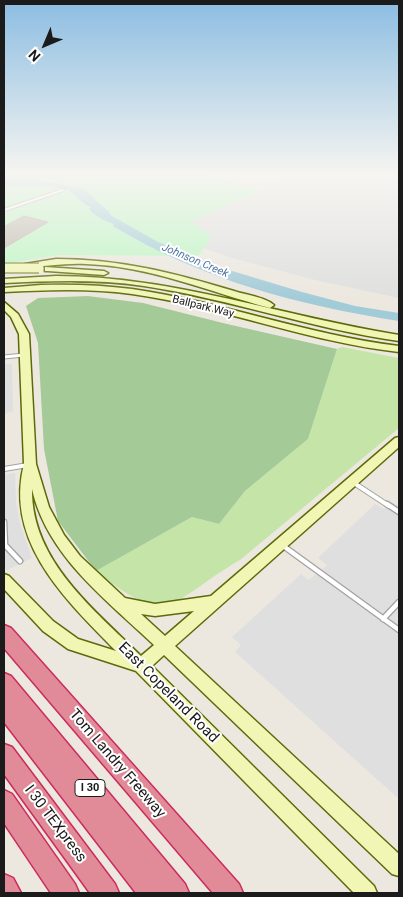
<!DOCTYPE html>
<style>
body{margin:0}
#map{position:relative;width:403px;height:897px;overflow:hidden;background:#ece8e0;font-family:Roboto,sans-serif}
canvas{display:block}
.frame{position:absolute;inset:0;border:5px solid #1b1b1b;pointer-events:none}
.north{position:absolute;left:20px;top:20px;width:50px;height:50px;-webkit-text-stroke:4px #fff;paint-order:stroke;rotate:225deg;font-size:14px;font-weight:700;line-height:20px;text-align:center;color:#1b1b1b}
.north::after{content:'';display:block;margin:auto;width:18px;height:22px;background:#1b1b1b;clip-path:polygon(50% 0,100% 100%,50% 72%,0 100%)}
</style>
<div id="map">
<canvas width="403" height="897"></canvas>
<div class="frame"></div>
<div class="north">N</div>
</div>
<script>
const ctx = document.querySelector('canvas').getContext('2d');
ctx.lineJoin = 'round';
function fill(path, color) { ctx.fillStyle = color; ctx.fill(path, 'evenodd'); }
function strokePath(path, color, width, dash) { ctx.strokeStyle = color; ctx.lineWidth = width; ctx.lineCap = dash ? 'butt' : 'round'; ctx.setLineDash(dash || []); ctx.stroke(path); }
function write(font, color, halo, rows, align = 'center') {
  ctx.font = font + ' Roboto,sans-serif'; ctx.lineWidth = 4; ctx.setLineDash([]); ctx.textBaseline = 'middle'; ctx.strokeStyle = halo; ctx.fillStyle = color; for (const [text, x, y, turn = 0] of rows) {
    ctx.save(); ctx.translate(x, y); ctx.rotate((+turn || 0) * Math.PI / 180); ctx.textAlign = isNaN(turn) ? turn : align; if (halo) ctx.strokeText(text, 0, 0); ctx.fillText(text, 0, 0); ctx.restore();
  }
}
fill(new Path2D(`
 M 342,347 L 399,358 L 399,428 L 240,560 C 172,599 171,632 96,571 L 192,517 L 219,524 L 245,491 L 308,439 L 337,349 Z`), '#c4e5a7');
fill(new Path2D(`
 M 88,296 L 143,303 L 227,324 L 337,349 L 308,439 L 245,491 L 219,524 L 192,517 L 96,571 L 58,521 L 44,449 L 38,343 L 26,306 L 38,298 Z`), '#a4ca97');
fill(new Path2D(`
 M 4,174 L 211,174 L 261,191 L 192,221 L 210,235 L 209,242 L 198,256 L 58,255 L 4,264 Z`), '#bdf6c3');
fill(new Path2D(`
 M 302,174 L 399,174 L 399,298 L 315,280 L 232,258 L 203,248 L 209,242 L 210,235 L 191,221 Z
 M 4,364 L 12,364 L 13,412 L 4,413 Z
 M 15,473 L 16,503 L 20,524 L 32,558 L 7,570 L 4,566 L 4,475 Z
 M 392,502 L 399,507 L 399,618 L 395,617 L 399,620 L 399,799 L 235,652 L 241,645 L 232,637 L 301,574 L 309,580 L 327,565 L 318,558 L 375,504 L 384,509 Z`), '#dfdfdf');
fill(new Path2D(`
 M 4,177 L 32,179 L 84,189 L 110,213 L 110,215 L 158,242 L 209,264 L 302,292 L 355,306 L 399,313 L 399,321 C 298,305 202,280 113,226 L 114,224 C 107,222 93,215 89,209 L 91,207 C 79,203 76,192 61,188 C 43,184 22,188 4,185 Z`), '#a2cbd8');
const building = new Path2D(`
 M 24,216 L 48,222 L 4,248 L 4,227 Z`);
fill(building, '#c0b8b0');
strokePath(building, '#bdafa4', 1);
const laneFar3 = new Path2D(`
 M 4,210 L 63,190`);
const laneFar2 = new Path2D(`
 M 4,357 L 24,355`);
const laneFar1 = new Path2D(`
 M 4,469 L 28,465
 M 354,483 L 389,506`);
const lane = new Path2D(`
 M 387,504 L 399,512
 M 4,522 L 5,545
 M 4,544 L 20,561
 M 282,545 L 399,630
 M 383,619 L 399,602`);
const secondary = new Path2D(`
 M 56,259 C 120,259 174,273 234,291 C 246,295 265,297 274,305 L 270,308 C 209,292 150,266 86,264 C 66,263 46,266 25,268 L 21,266 L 25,264 Z
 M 45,267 L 104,271 L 108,273 L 104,275 L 48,271 L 45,271 Z
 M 56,276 C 174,276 284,317 399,335 L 399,341 C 313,329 230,299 144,286 C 97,279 51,281 4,283 L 4,279 Z
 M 41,285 C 71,284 102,285 132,289 C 222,302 308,335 399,346 L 399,352 C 308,342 223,307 132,294 C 89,288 47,290 4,292 L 4,288 Z
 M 4,302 L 18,314 L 29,334 L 36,464 L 49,507 L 64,535 L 80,556 L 125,598 L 155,604 L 211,596 L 395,438 L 399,437 L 399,447 L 175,646 L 399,854 L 399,876 L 392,874 L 164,655 L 152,666 L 374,886 L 377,893 L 354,893 L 136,671 L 68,649 L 43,631 L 4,589 L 4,574 L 9,576 L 53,621 L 78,639 L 116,651 C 66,600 4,542 24,464 L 19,334 L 11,317 L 4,310 ZM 32,489 C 47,556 107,600 154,645 L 141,656 C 95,610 31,561 32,489 ZM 194,611 L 165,636 L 141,614 L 155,616 Z`);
const highway = new Path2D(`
 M 4,625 L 11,628 L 239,884 L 243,893 L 213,893 L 4,648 Z
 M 4,673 L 11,676 L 185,884 L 189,893 L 136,893 L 4,722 Z
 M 4,744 L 12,747 L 115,884 L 119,893 L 90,893 L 4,774 Z
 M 4,790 L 12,794 L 75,884 L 79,893 L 51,893 L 4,823 Z
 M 4,874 L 13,878 L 21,893 L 4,893 Z`);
strokePath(laneFar3, '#a2a2a2', 4);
strokePath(laneFar2, '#a2a2a2', 5);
strokePath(laneFar1, '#a2a2a2', 6);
strokePath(lane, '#a2a2a2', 7);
strokePath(secondary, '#5d6a09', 3);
strokePath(highway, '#cc2b5e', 3);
strokePath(laneFar3, '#fff', 2.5);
strokePath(laneFar2, '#fff', 3);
strokePath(laneFar1, '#fff', 4);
strokePath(lane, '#fff', 4.5);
fill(secondary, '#f1f6b5');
fill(highway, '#e18a98');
const secondaryBridge = new Path2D(`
 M 4,268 L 39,268`);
strokePath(secondaryBridge, '#5d6a09', 11, []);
strokePath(secondaryBridge, '#f1f6b5', 9);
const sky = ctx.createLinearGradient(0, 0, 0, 300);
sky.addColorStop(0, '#8cbde2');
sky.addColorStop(0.58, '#f6f5f1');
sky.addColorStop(1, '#f6f5f100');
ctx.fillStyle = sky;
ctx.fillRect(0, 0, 403, 300);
write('italic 11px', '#4d76a5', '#fff', [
 ["Johnson Creek",195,261,23]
]);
write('11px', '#1b1b1b', '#fff', [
 ["Ballpark Way",203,307,14]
]);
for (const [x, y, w] of [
 [90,788,30]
]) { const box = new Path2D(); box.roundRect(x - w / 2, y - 8.5, w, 17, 4); ctx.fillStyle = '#fff'; ctx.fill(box); strokePath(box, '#1b1b1b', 1); }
write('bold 11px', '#1b1b1b', null, [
 ["I 30",90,788]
]);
write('15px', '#1b1b1b', '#fff', [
 ["East Copeland Road",168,693,45],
 ["Tom Landry Freeway",117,764,49],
 ["I 30 TEXpress",55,824,53]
]);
</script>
